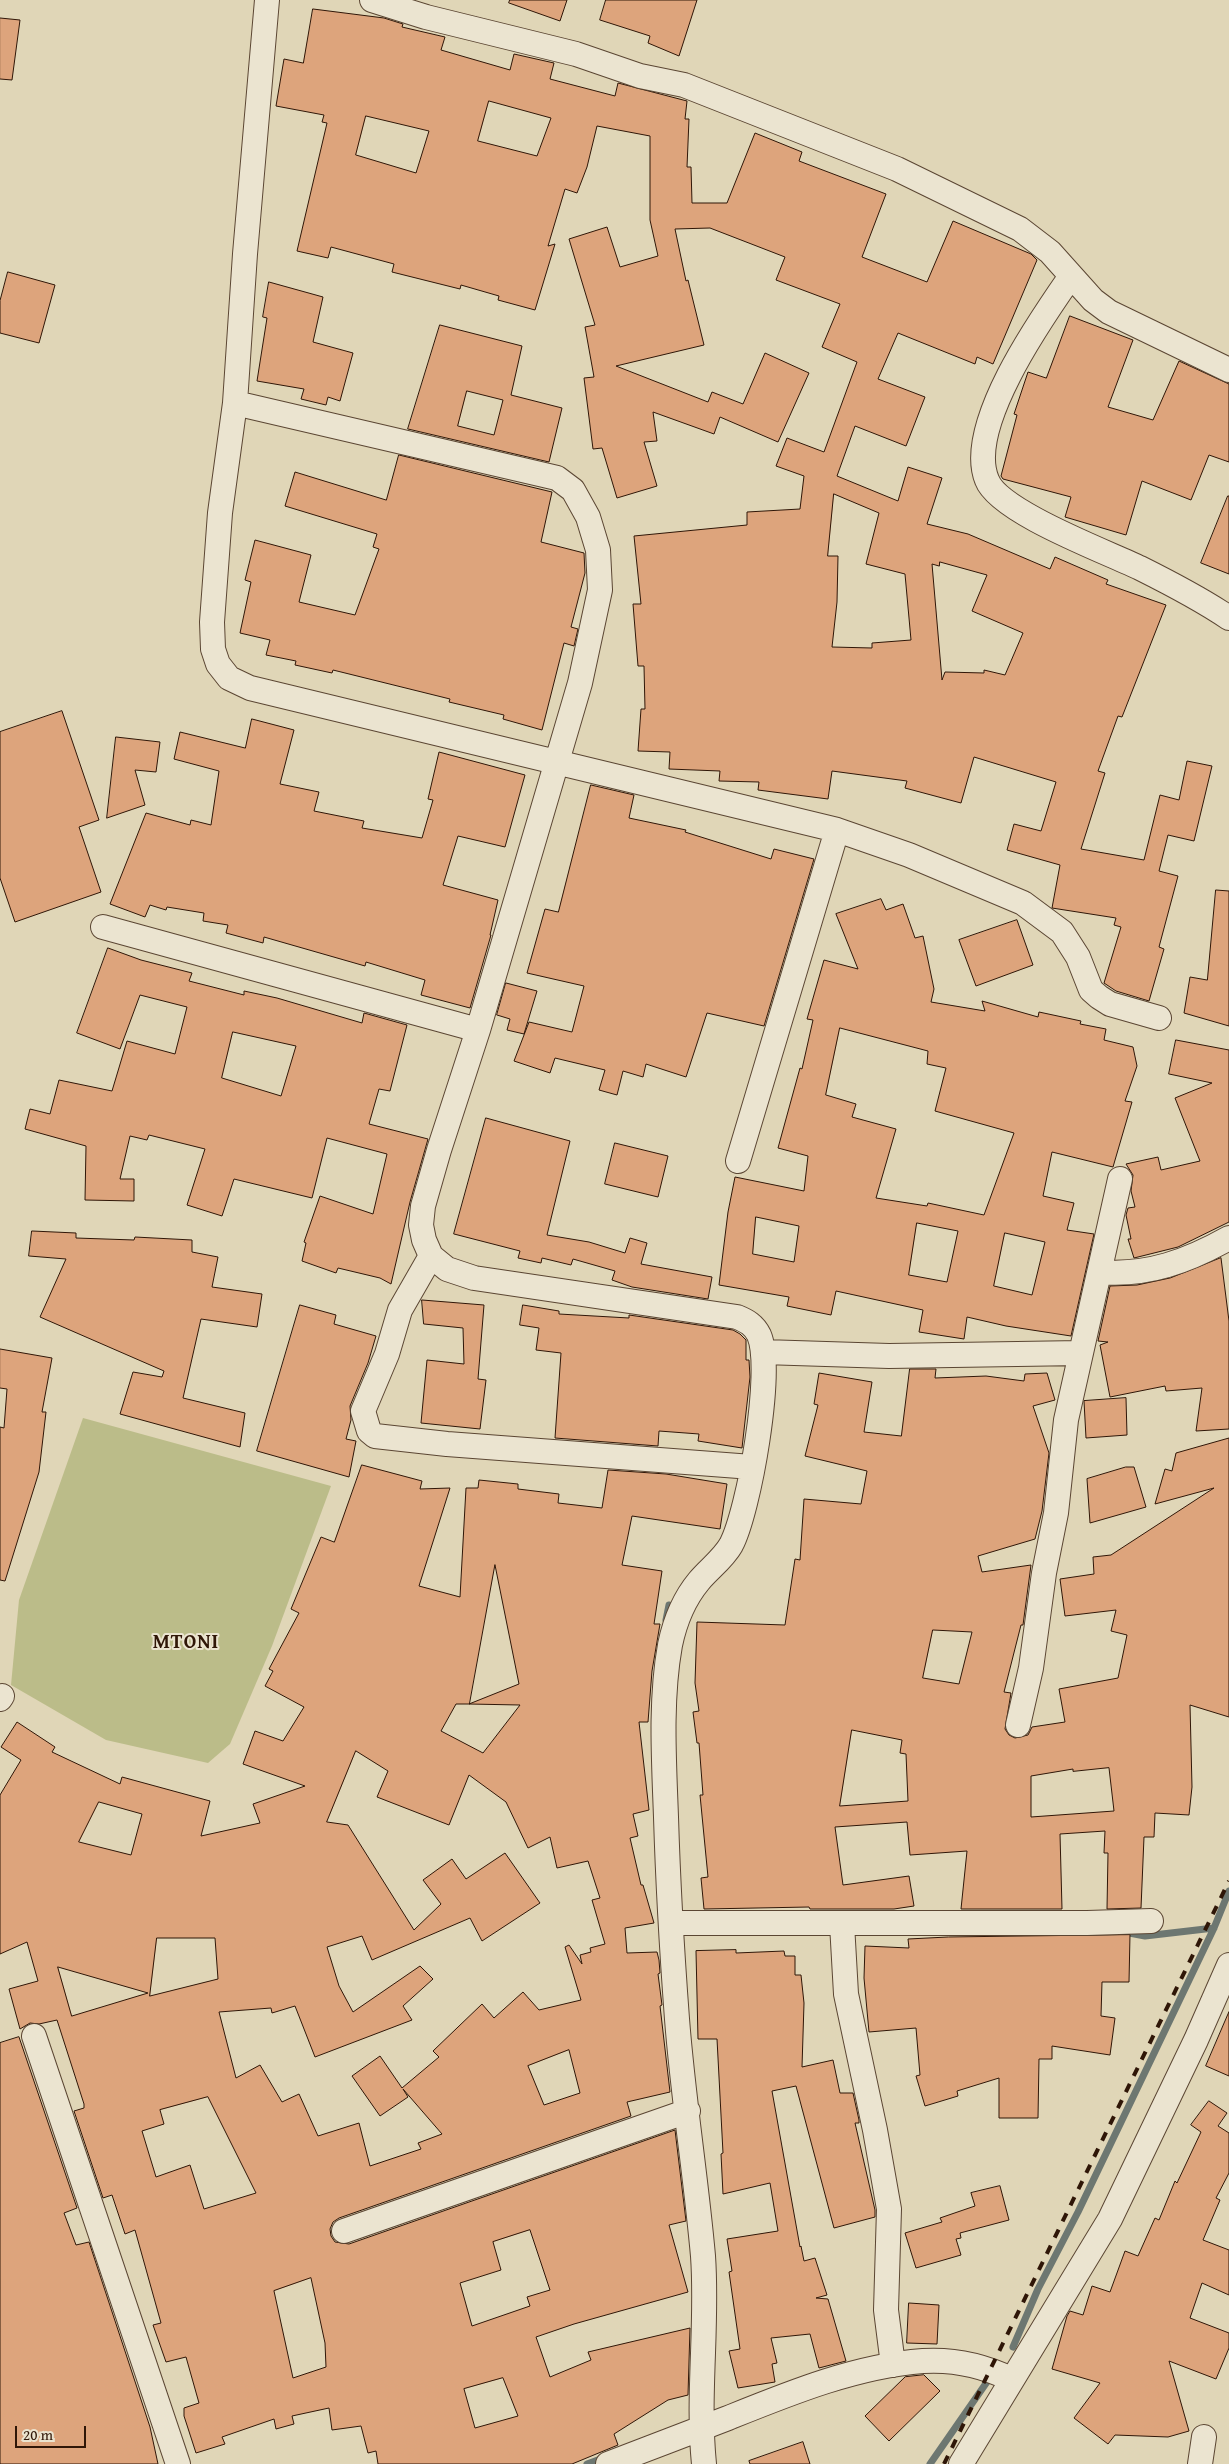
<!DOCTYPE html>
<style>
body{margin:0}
#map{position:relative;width:1229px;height:2464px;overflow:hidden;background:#e0d6b7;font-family:"Gentium Book Plus",serif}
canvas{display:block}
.scale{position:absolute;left:15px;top:2426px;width:71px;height:22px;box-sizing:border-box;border:2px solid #2f1607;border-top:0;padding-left:6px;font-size:15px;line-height:18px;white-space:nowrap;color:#2f1607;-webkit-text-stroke:4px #ebe4d0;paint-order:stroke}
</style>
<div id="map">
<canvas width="1229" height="2464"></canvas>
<div class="scale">20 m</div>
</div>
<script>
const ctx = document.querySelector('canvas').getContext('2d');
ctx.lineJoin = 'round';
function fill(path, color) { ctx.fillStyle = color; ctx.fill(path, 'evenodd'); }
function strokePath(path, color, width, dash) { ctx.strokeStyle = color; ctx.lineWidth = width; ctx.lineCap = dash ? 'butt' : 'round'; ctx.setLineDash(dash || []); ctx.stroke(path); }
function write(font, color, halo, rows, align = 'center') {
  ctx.font = font + ' "Gentium Book Plus",serif'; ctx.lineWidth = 4; ctx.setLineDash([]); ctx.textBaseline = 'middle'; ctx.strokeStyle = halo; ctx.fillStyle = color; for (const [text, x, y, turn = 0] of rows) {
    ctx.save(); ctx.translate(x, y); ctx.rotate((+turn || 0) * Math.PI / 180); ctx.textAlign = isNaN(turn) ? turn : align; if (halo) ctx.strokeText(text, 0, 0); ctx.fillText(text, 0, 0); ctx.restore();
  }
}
fill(new Path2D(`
 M 83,1418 L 331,1486 L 272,1646 L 230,1744 L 208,1763 L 106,1740 L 11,1685 L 19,1600 Z`), '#bbbc89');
strokePath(new Path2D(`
 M 666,1620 L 669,1605
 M 1124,1932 L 1145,1936 L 1214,1928
 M 1013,2347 L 1038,2289 L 1078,2212 L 1214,1928 L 1229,1891
 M 587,2464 L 606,2457
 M 930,2464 L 989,2379`), '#6d7771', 7);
const building = new Path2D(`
 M 510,0 L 567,0 L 560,21 L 509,3 Z
 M 606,0 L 697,0 L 679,56 L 648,43 L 650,36 L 600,20 Z
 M 313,9 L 384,18 L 403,24 L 402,27 L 445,37 L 441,50 L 510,70 L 514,54 L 554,63 L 550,79 L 615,96 L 618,83 L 687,101 L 685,119 L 689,119 L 687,167 L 691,167 L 692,203 L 727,203 L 755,133 L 802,152 L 799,161 L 886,194 L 862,257 L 927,282 L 953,221 L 1031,254 L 1037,260 L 993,364 L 977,357 L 975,364 L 898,333 L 878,379 L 925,397 L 906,446 L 855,426 L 837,476 L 898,501 L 908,467 L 942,478 L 927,524 L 968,534 L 1050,569 L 1055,557 L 1108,580 L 1106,584 L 1166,605 L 1122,717 L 1118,716 L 1098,771 L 1105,773 L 1081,849 L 1144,860 L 1160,795 L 1179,800 L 1187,761 L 1212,766 L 1194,841 L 1168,835 L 1159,871 L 1178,876 L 1159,947 L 1164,949 L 1149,1001 L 1116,991 L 1104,983 L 1121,927 L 1114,925 L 1116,918 L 1052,908 L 1060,865 L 1007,850 L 1014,824 L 1041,831 L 1056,782 L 974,757 L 961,803 L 905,788 L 907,781 L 832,771 L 828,799 L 758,790 L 759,782 L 719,781 L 720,771 L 669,769 L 670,752 L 638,751 L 641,709 L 645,709 L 644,666 L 638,666 L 633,604 L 641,604 L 634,536 L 747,525 L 747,512 L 800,509 L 804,476 L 776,466 L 787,438 L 824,452 L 857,362 L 822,347 L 840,304 L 776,280 L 785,257 L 710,228 L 675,229 L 686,281 L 688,280 L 704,345 L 616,366 L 708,402 L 712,392 L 743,404 L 765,353 L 809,373 L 778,442 L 720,417 L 714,434 L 653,412 L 657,441 L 644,442 L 657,486 L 617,498 L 602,448 L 593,449 L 584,378 L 594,377 L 585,327 L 595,325 L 569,239 L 607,227 L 620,267 L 658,256 L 650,220 L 650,136 L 597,126 L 587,167 L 577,193 L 565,189 L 548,246 L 555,244 L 535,310 L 498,300 L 499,296 L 461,285 L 460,289 L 392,272 L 394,264 L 331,247 L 328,258 L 297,251 L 327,123 L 322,122 L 324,115 L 276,106 L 284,59 L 303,63 ZM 489,101 L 551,118 L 537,156 L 478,141 ZM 366,116 L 429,131 L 416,173 L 356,155 ZM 834,494 L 879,513 L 866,564 L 905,574 L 911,640 L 872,643 L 872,648 L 832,647 L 837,602 L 838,556 L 828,556 ZM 940,562 L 987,575 L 972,611 L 1023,633 L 1005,675 L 984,670 L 984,673 L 945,672 L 942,680 L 932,564 L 939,566 Z
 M 0,18 L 20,20 L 12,80 L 0,79 Z
 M 8,272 L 55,285 L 39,343 L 0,333 L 0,301 Z
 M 269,282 L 323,297 L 313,342 L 353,353 L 340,401 L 328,397 L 326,405 L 301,399 L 304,389 L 257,381 L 267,318 L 263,317 Z
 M 1070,316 L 1133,340 L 1108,407 L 1153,420 L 1179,361 L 1229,384 L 1229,462 L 1209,455 L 1191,500 L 1142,481 L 1126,535 L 1065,517 L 1071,497 L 1003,479 L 1001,476 L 1017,415 L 1014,414 L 1028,372 L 1046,378 Z
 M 440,325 L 522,346 L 511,395 L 562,408 L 549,462 L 408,429 ZM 467,391 L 503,400 L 494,435 L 458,426 Z
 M 399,455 L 552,492 L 541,542 L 584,553 L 585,573 L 571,627 L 578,629 L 574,646 L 564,643 L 542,730 L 503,719 L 504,715 L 449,702 L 450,699 L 333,670 L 332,673 L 295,665 L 296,661 L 266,655 L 270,640 L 240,633 L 251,582 L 245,580 L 255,540 L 311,555 L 299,602 L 355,615 L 379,549 L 373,547 L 377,534 L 285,506 L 295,472 L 386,500 Z
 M 1228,496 L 1229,496 L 1229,574 L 1201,563 Z
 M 62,711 L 99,820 L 79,827 L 101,892 L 15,922 L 0,878 L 0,732 Z
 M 252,719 L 294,730 L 280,784 L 319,792 L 314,811 L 364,821 L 362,828 L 422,838 L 433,800 L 428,799 L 439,752 L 525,775 L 505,847 L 458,836 L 443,885 L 498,900 L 490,935 L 491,935 L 470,1008 L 421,995 L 425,980 L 366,962 L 365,966 L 264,937 L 263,943 L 226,933 L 228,925 L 203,921 L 204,913 L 167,907 L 166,910 L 150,905 L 145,917 L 110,904 L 146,813 L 190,825 L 191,820 L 211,825 L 219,771 L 174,759 L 180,732 L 245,748 Z
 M 116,737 L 160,742 L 156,772 L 135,770 L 145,805 L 107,818 Z
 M 591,785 L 634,795 L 629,818 L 686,830 L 685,832 L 771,859 L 774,849 L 814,859 L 764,1026 L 707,1013 L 686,1077 L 646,1064 L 643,1077 L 623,1071 L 617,1095 L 599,1090 L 605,1070 L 555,1058 L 550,1073 L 514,1061 L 529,1022 L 572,1032 L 584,986 L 527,973 L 545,909 L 558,912 Z
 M 1216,890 L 1229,891 L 1229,1026 L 1184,1013 L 1190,977 L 1207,980 Z
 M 881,899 L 886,910 L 903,904 L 915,938 L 923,936 L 934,989 L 931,1002 L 985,1011 L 982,1001 L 1038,1017 L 1039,1012 L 1081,1021 L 1080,1024 L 1106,1029 L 1104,1040 L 1133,1047 L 1137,1066 L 1125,1101 L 1132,1102 L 1113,1167 L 1052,1152 L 1043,1196 L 1074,1203 L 1067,1230 L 1094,1234 L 1071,1336 L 1006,1326 L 967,1317 L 964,1339 L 919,1332 L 923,1310 L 836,1291 L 831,1315 L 787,1306 L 789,1297 L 719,1285 L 728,1212 L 735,1177 L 804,1191 L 808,1156 L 778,1148 L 800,1068 L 802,1069 L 813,1020 L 807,1019 L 824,960 L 858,969 L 836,914 ZM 840,1028 L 928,1051 L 927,1064 L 946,1068 L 935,1111 L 1014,1133 L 984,1215 L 928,1203 L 927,1206 L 876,1198 L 896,1129 L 852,1117 L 856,1104 L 826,1095 ZM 756,1217 L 799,1226 L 794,1262 L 753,1254 ZM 917,1223 L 958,1231 L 947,1282 L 909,1275 ZM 1005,1233 L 1045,1242 L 1032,1295 L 994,1286 Z
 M 1017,920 L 1033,965 L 976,986 L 959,940 Z
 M 108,948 L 141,960 L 192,973 L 189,981 L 244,995 L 244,991 L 277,998 L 362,1023 L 364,1013 L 407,1025 L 390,1091 L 379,1089 L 369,1124 L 428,1139 L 410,1202 L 391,1284 L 380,1278 L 338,1268 L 336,1273 L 302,1261 L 306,1243 L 304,1242 L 320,1196 L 373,1214 L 387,1154 L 327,1138 L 312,1198 L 234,1179 L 222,1216 L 187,1205 L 205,1149 L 149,1135 L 147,1140 L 130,1136 L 120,1179 L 134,1179 L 134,1201 L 85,1200 L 86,1146 L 25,1129 L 30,1109 L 50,1114 L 59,1080 L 112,1091 L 127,1041 L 175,1054 L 187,1007 L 140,995 L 120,1049 L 77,1033 ZM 233,1032 L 296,1046 L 281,1096 L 222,1078 Z
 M 506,983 L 537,991 L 524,1034 L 507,1030 L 510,1019 L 497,1015 Z
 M 1176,1040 L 1229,1050 L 1229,1222 L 1178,1247 L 1134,1258 L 1128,1239 L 1131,1239 L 1126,1215 L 1128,1208 L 1135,1207 L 1131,1191 L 1133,1175 L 1126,1164 L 1158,1157 L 1161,1170 L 1200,1161 L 1175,1098 L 1212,1083 L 1169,1074 Z
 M 486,1118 L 570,1141 L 547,1235 L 589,1242 L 625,1253 L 630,1238 L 647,1243 L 641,1264 L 712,1277 L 708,1299 L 632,1287 L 612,1280 L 615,1271 L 573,1259 L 571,1265 L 542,1258 L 541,1263 L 518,1258 L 520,1251 L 454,1234 Z
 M 615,1143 L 668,1156 L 658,1197 L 605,1184 Z
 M 32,1231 L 76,1233 L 76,1238 L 134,1240 L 135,1237 L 192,1240 L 192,1252 L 218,1257 L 212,1287 L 262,1294 L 257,1327 L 201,1319 L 183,1398 L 245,1413 L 240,1447 L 120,1414 L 133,1372 L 162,1377 L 164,1371 L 40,1317 L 66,1259 L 29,1256 Z
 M 1221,1258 L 1229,1321 L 1229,1429 L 1196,1431 L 1202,1388 L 1166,1391 L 1165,1386 L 1110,1397 L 1100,1345 L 1108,1342 L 1098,1341 L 1110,1286 L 1137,1285 L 1170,1278 Z
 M 422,1300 L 484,1305 L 478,1379 L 486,1380 L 480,1429 L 421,1423 L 427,1360 L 464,1364 L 463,1328 L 424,1324 Z
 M 300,1305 L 336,1315 L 334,1324 L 376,1336 L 368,1363 L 350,1406 L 351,1420 L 346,1439 L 356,1441 L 349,1477 L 257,1451 Z
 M 523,1305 L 559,1311 L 559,1314 L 629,1318 L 629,1315 L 733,1330 L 740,1334 L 746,1340 L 746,1360 L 749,1360 L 750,1377 L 742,1448 L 698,1441 L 699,1434 L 659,1431 L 658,1446 L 555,1438 L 561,1353 L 536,1350 L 539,1328 L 520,1325 Z
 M 0,1349 L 52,1358 L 42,1412 L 46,1412 L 39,1472 L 5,1581 L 0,1580 L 0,1427 L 4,1428 L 7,1389 L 0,1388 Z
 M 910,1369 L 936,1369 L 935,1378 L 986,1376 L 1024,1381 L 1025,1374 L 1047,1373 L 1055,1400 L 1033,1406 L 1049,1453 L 1042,1511 L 1035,1539 L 978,1556 L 982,1572 L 1031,1565 L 1023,1625 L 1021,1625 L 1004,1692 L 1011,1693 L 1005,1729 L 1009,1735 L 1015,1738 L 1028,1735 L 1032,1727 L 1065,1722 L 1059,1689 L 1118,1678 L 1127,1635 L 1111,1631 L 1116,1610 L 1065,1616 L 1060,1579 L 1094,1574 L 1093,1557 L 1111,1555 L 1214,1488 L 1155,1504 L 1165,1469 L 1172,1471 L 1176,1453 L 1229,1438 L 1229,1717 L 1190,1705 L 1192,1787 L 1189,1815 L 1155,1813 L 1154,1837 L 1144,1837 L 1141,1908 L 1107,1909 L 1108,1853 L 1104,1853 L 1105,1831 L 1060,1834 L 1062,1909 L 961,1909 L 967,1851 L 910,1855 L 907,1822 L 835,1827 L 843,1885 L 909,1876 L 914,1906 L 894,1909 L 810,1909 L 809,1907 L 704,1909 L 701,1878 L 708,1877 L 700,1795 L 703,1795 L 699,1743 L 697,1743 L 693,1712 L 699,1711 L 695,1683 L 697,1622 L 785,1625 L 795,1559 L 800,1560 L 804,1499 L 861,1504 L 867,1471 L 805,1456 L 818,1405 L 814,1404 L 819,1373 L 872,1382 L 864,1432 L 901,1436 ZM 933,1630 L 972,1632 L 959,1684 L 923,1678 ZM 852,1730 L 902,1740 L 900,1753 L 906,1754 L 908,1801 L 840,1806 ZM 1109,1768 L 1114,1811 L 1031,1817 L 1031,1776 L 1073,1769 L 1073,1771 Z
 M 1126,1398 L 1127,1435 L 1086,1438 L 1084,1401 Z
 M 362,1465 L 422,1481 L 420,1489 L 450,1488 L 419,1586 L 460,1597 L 466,1488 L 478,1488 L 479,1480 L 518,1484 L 518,1489 L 559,1494 L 558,1503 L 602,1508 L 608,1470 L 666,1474 L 727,1484 L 720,1529 L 632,1516 L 622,1565 L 662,1571 L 654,1624 L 660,1624 L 652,1671 L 648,1722 L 639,1722 L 649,1810 L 633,1814 L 638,1836 L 630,1838 L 641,1885 L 643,1885 L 654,1923 L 625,1928 L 627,1953 L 657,1952 L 659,1960 L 660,1973 L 658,1974 L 662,2005 L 660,2006 L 670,2092 L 627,2102 L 631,2116 L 339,2218 L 333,2222 L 330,2229 L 331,2236 L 335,2242 L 349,2244 L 675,2130 L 686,2221 L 669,2225 L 688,2292 L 574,2324 L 536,2337 L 550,2377 L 591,2360 L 588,2352 L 690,2328 L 688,2395 L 668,2400 L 614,2434 L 618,2445 L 572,2464 L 378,2464 L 376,2451 L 368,2453 L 361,2426 L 332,2430 L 329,2408 L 292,2416 L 294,2424 L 276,2429 L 274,2419 L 222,2437 L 225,2444 L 196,2453 L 184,2416 L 184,2408 L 199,2403 L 186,2357 L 166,2362 L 153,2325 L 161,2323 L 135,2230 L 125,2234 L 112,2195 L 103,2198 L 74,2111 L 84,2108 L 84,2104 L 57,2020 L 39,2024 L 30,2023 L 20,2029 L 9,1989 L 38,1981 L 27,1942 L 0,1954 L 0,1795 L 21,1760 L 1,1747 L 17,1722 L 55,1747 L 52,1752 L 120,1784 L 122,1777 L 210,1801 L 201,1836 L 260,1823 L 253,1804 L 305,1786 L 243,1764 L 255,1731 L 283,1741 L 304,1707 L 265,1686 L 273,1671 L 269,1669 L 299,1613 L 291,1609 L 321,1537 L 334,1542 ZM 495,1565 L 519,1684 L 469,1704 L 520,1705 L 483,1753 L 441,1731 L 456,1704 L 469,1704 ZM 356,1751 L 388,1771 L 377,1797 L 449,1825 L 469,1775 L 506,1802 L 528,1848 L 550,1837 L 557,1868 L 588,1861 L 600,1898 L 592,1900 L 605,1944 L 590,1948 L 591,1952 L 580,1955 L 582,1964 L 569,1945 L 565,1947 L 581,2000 L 539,2010 L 523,1992 L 494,2018 L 482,2004 L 433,2051 L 439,2057 L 402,2088 L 380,2056 L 352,2076 L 380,2116 L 408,2097 L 403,2089 L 442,2134 L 418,2143 L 421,2149 L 370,2166 L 359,2123 L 318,2136 L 299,2094 L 282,2102 L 260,2065 L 236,2078 L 219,2012 L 271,2008 L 272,2013 L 295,2006 L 315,2057 L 412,2020 L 403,2006 L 433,1979 L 420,1966 L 353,2012 L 339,1986 L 327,1947 L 362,1936 L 372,1960 L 470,1918 L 482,1941 L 540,1903 L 505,1853 L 466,1879 L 452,1859 L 423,1880 L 441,1904 L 414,1930 L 348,1825 L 327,1822 ZM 99,1802 L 142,1814 L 131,1855 L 79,1842 ZM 157,1938 L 215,1938 L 218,1979 L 150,1996 ZM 58,1967 L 148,1993 L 72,2016 ZM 569,2050 L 580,2093 L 544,2105 L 528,2066 ZM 208,2097 L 256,2193 L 204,2209 L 190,2165 L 156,2177 L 142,2131 L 164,2124 L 160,2110 ZM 530,2230 L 550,2290 L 527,2297 L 530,2306 L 472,2326 L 460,2283 L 501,2270 L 493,2242 ZM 311,2278 L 325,2343 L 326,2367 L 293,2378 L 274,2291 ZM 503,2378 L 518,2416 L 475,2428 L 464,2389 Z
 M 1126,1467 L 1134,1467 L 1146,1507 L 1090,1523 L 1087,1479 Z
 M 1130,1935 L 1129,1982 L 1102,1982 L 1101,2016 L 1115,2018 L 1110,2055 L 1052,2046 L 1052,2059 L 1039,2059 L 1038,2118 L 999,2118 L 999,2078 L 957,2091 L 958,2096 L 925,2106 L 916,2076 L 920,2075 L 916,2028 L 869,2032 L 864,1978 L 865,1946 L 909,1948 L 908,1939 L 948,1937 Z
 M 736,1950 L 736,1953 L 784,1951 L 785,1956 L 795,1956 L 795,1975 L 801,1975 L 804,2003 L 802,2067 L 833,2060 L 840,2093 L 853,2093 L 859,2120 L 859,2123 L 855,2123 L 875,2210 L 875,2217 L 834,2228 L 796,2086 L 772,2091 L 800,2247 L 801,2246 L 804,2261 L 815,2258 L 827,2295 L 816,2298 L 828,2299 L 846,2361 L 819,2368 L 810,2334 L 771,2338 L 777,2363 L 772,2364 L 775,2382 L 738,2388 L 729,2351 L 740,2349 L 729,2272 L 732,2271 L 727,2239 L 778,2231 L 770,2183 L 723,2194 L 721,2154 L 723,2153 L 717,2039 L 698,2039 L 696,1951 Z
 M 1229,2012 L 1229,2076 L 1206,2066 Z
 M 19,2037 L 77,2208 L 64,2213 L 76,2245 L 89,2242 L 150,2427 L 158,2464 L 0,2464 L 0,2043 Z
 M 1209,2101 L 1227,2113 L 1218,2126 L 1229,2133 L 1229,2173 L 1216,2198 L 1220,2200 L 1203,2240 L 1229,2250 L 1229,2295 L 1202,2283 L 1190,2318 L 1229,2333 L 1229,2348 L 1216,2379 L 1169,2361 L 1189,2431 L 1168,2437 L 1115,2435 L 1108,2444 L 1074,2418 L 1100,2383 L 1052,2369 L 1067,2316 L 1070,2311 L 1083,2315 L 1092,2286 L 1110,2292 L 1125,2251 L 1138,2256 L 1155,2218 L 1159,2220 L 1175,2181 L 1177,2183 L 1201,2132 L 1191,2125 Z
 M 1000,2186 L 1009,2220 L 960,2233 L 961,2238 L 956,2239 L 961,2255 L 916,2268 L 905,2233 L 942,2222 L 940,2218 L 975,2206 L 971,2193 Z
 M 909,2303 L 939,2305 L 937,2344 L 907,2343 Z
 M 924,2375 L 940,2391 L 889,2441 L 865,2416 L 905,2377 Z
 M 803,2442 L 810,2464 L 750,2464 L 749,2461 Z`);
fill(building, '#dda47c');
strokePath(building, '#2f1607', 1);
const street = new Path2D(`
 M 267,0 L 245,254 L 235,403 L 220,513 L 212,622 L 213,649 L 218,664 L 229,678 L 250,688 L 837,830 L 909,855 L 1023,903 L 1062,932 L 1078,957 L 1091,990 L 1099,997 L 1110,1004 L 1159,1018
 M 372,0 L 426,17 L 576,54 L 640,76 L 684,85 L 897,169 L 1020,229 L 1050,252 L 1093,300 L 1109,312 L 1229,370
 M 1071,276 C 1041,319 965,427 987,480 C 999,512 1107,552 1140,568 C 1170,583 1201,599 1229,618
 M 235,403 L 557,478 L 573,490 L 588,517 L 598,550 L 600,590 L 580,683 L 478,1030 L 439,1150 L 423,1206 L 421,1225 L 424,1240 L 431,1256 L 447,1269 L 474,1278 L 737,1317 C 747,1321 754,1325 759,1335 C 774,1370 749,1511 731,1545 C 723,1559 709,1569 699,1581 C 684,1599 675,1621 670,1645 C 660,1701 664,1761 666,1817 C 668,1884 672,1952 677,2019 C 683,2098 696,2177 703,2256 C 708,2325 697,2395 704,2464
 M 103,927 L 478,1030
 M 738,1161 L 837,830
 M 431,1256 L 400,1310 L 387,1354 L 363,1411 L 369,1431 L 375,1436 L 447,1444 L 752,1467
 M 1100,1272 C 1148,1276 1188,1261 1229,1238
 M 763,1352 L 889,1356 L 1081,1353
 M 0,1699 L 2,1696
 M 1018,1725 L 1031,1668 L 1044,1573 L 1056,1513 L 1066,1420 L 1120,1179
 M 671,1923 L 1087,1923 L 1151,1921
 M 842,1924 L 846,1994 L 875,2130 L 889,2209 L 886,2310 L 893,2365
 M 34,2036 L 178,2464
 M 344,2231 L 688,2111
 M 608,2464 C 648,2449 688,2433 728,2418 C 790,2393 856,2366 923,2361 C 954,2359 984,2366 1011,2379
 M 961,2464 L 1110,2219 L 1196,2040 L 1229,1965
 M 1200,2464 L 1204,2437`);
strokePath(street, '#5b4633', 26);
strokePath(street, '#ebe4d0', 24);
strokePath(new Path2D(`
 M 944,2464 L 1229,1881`), '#2f1607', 4, [9, 9]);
ctx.letterSpacing = '1px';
write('bold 20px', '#2f1607', '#ebe4d0', [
 ["MTONI",186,1643]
]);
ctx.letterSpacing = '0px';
</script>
